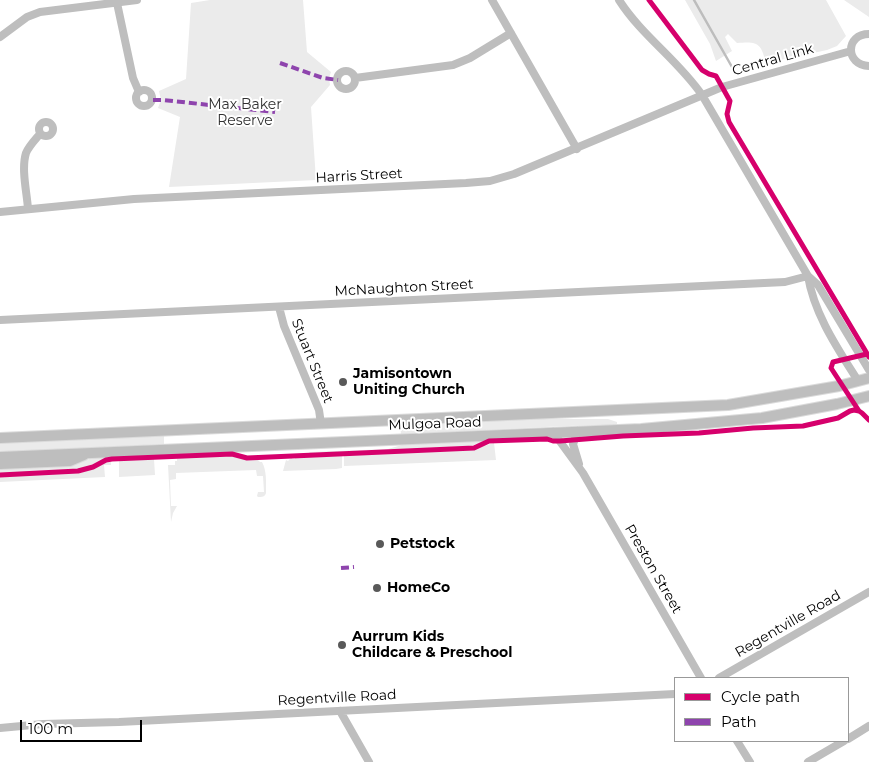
<!DOCTYPE html>
<style>
body{margin:0}
#map{position:relative;width:869px;height:762px;overflow:hidden;background:#fff;font-family:Montserrat,sans-serif}
canvas{display:block}
.legend{position:absolute;left:674px;top:677px;width:175px;height:65px;box-sizing:border-box;background:#fff;border:1px solid #999;margin:0;padding:6px 9px;list-style:none;font-size:15px;color:#000}
.legend li{display:flex;align-items:center;gap:10px;height:25px}
.legend b{width:25px;border:1px solid #999}
.scale{position:absolute;left:20px;top:720px;width:122px;height:22px;box-sizing:border-box;border:2px solid #000;border-top:0;padding-left:6px;font-size:15px;line-height:18px;white-space:nowrap;color:#000;-webkit-text-stroke:4px #fff;paint-order:stroke}
</style>
<div id="map">
<canvas width="869" height="762"></canvas>
<ul class="legend">
<li><b style="height:6px;background:#d6006c"></b>Cycle path</li>
<li><b style="height:6px;background:#8e44ad"></b>Path</li>
</ul>
<div class="scale">100 m</div>
</div>
<script>
const ctx = document.querySelector('canvas').getContext('2d');
ctx.lineJoin = 'round';
function fill(path, color) { ctx.fillStyle = color; ctx.fill(path, 'evenodd'); }
function strokePath(path, color, width, dash) { ctx.strokeStyle = color; ctx.lineWidth = width; ctx.lineCap = dash ? 'butt' : 'round'; ctx.setLineDash(dash || []); ctx.stroke(path); }
function write(font, color, halo, rows, align = 'center') {
  ctx.font = font + ' Montserrat,sans-serif'; ctx.lineWidth = 4; ctx.setLineDash([]); ctx.textBaseline = 'middle'; ctx.strokeStyle = halo; ctx.fillStyle = color; for (const [text, x, y, turn = 0] of rows) {
    ctx.save(); ctx.translate(x, y); ctx.rotate((+turn || 0) * Math.PI / 180); ctx.textAlign = isNaN(turn) ? turn : align; if (halo) ctx.strokeText(text, 0, 0); ctx.fillText(text, 0, 0); ctx.restore();
  }
}
fill(new Path2D(`
 M 210,0 L 303,0 L 307,52 L 331,72 L 329,78 L 330,85 L 311,107 L 316,180 L 169,187 L 180,117 L 158,108 L 161,100 L 159,91 L 186,79 L 191,3 Z
 M 685,0 L 826,0 L 846,36 L 837,46 L 827,50 L 766,63 C 761,43 758,41 737,43 L 728,34 L 725,37 L 732,51 L 716,61 L 710,44 Z
 M 844,0 L 869,0 L 869,17 Z
 M 540,419 L 608,419 L 617,422 L 617,425 L 566,426 L 401,434 L 400,425 Z
 M 164,435 L 164,444 L 0,452 L 0,442 Z
 M 488,440 L 471,446 L 309,453 L 310,452 L 388,449 L 409,443 Z
 M 494,443 L 496,460 L 344,466 L 344,455 L 470,450 Z
 M 233,455 L 245,459 L 258,460 L 260,462 L 262,462 C 267,471 266,483 266,493 C 265,497 262,497 258,497 L 257,496 L 258,492 L 264,492 L 263,476 L 257,476 L 256,470 L 176,473 L 176,479 L 170,480 L 171,506 L 177,506 L 173,513 L 171,522 L 168,465 L 175,465 L 175,461 L 177,461 L 177,458 Z
 M 342,455 L 342,468 L 336,469 L 283,471 L 286,460 L 288,461 L 292,457 L 292,459 L 295,459 L 295,457 Z
 M 109,457 L 89,467 L 76,470 L 0,473 L 0,467 L 78,462 L 93,458 Z
 M 154,459 L 155,475 L 119,477 L 119,460 Z
 M 108,461 L 111,461 L 111,465 L 104,465 L 105,477 L 0,482 L 0,476 L 78,472 L 97,467 Z`), '#ebebeb');
strokePath(new Path2D(`
 M 694,0 L 732,67`), '#bdbdbd', 2.5);
const major = new Path2D(`
 M 0,438 L 728,405 L 839,386 L 869,378
 M 0,457 L 641,429 L 762,418 L 837,404 L 869,396
 M 0,464 L 70,461 L 84,455`);
strokePath(major, '#dbdbdb', 12);
strokePath(new Path2D(`
 M 492,0 L 577,149
 M 619,0 C 642,36 678,60 702,95 L 808,276 L 818,285 L 869,370
 M 117,3 L 133,78 L 139,92
 M 869,34 C 845,34 845,65 869,66
 M 0,37 L 27,17 L 40,12 L 137,0
 M337 80a9 9 0 1 1 18 0a9 9 0 1 1-18 0Z
 M 355,78 L 453,65 L 470,58 L 511,33
 M136 98a8 8 0 1 1 16 0a8 8 0 1 1-16 0Z
 M39 129a7 7 0 1 1 14 0a7 7 0 1 1-14 0Z
 M 28,209 C 27,193 21,169 26,153 C 29,146 35,140 40,134
 M 0,212 L 134,199 L 466,183 L 490,181 L 514,174 L 722,87 L 851,51
 M 808,276 C 814,314 838,349 858,381
 M 279,307 L 284,326 L 319,410 L 321,424
 M 0,320 L 785,282 L 808,276
 M 578,431 L 573,444 L 579,464
 M 553,432 L 583,473 L 701,678
 M 719,678 L 869,592
 M 340,711 L 369,762
 M 0,728 L 43,724 L 119,722 L 675,694
 M 848,739 L 869,726
 M 737,741 L 750,762
 M 808,762 L 844,741`), '#bebebe', 8);
strokePath(major, '#bebebe', 10);
strokePath(new Path2D(`
 M 280,63 L 323,78 L 338,80
 M 153,100 L 163,100 L 275,112
 M 341,568 L 354,567`), '#8e44ad', 4, [8, 4]);
strokePath(new Path2D(`
 M 649,0 L 702,70 L 709,74 L 716,76 L 730,101 L 727,114 L 729,122 L 869,357
 M 867,354 L 833,362 L 831,368 L 859,411 L 862,413 L 869,420
 M 0,475 L 78,471 L 93,467 L 106,460 L 112,459 L 232,454 L 247,458 L 474,448 L 489,441 L 547,439 L 553,441 L 560,441 L 623,436 L 699,433 L 753,428 L 803,426 L 838,418 L 850,411 L 854,410 L 859,411`), '#d6006c', 5);
for (const [x, y, r, color] of [
 [343,382,5,"#595959"],
 [380,544,5,"#595959"],
 [377,588,5,"#595959"],
 [342,645,5,"#595959"]
]) { const dot = new Path2D(); dot.arc(x, y, r, 0, 2 * Math.PI); ctx.fillStyle = color; ctx.fill(dot); strokePath(dot, '#fff', 2); }
write('14px', '#000', '#fff', [
 ["Central Link",773,60,-16],
 ["Harris Street",359,176,-3],
 ["McNaughton Street",404,288,-3],
 ["Stuart Street",312,361,68],
 ["Mulgoa Road",435,424,-2],
 ["Preston Street",653,569,60],
 ["Regentville Road",788,624,-30],
 ["Regentville Road",337,698,-3]
]);
write('14px', '#313131', '#fff', [
 ["Max Baker",245,105],
 ["Reserve",245,121]
]);
write('bold 14px', '#000', '#fff', [
 ["Jamisontown",353,374],
 ["Uniting Church",353,390],
 ["Petstock",390,544],
 ["HomeCo",387,588],
 ["Aurrum Kids",352,637],
 ["Childcare & Preschool",352,653]
], 'left');
</script>
